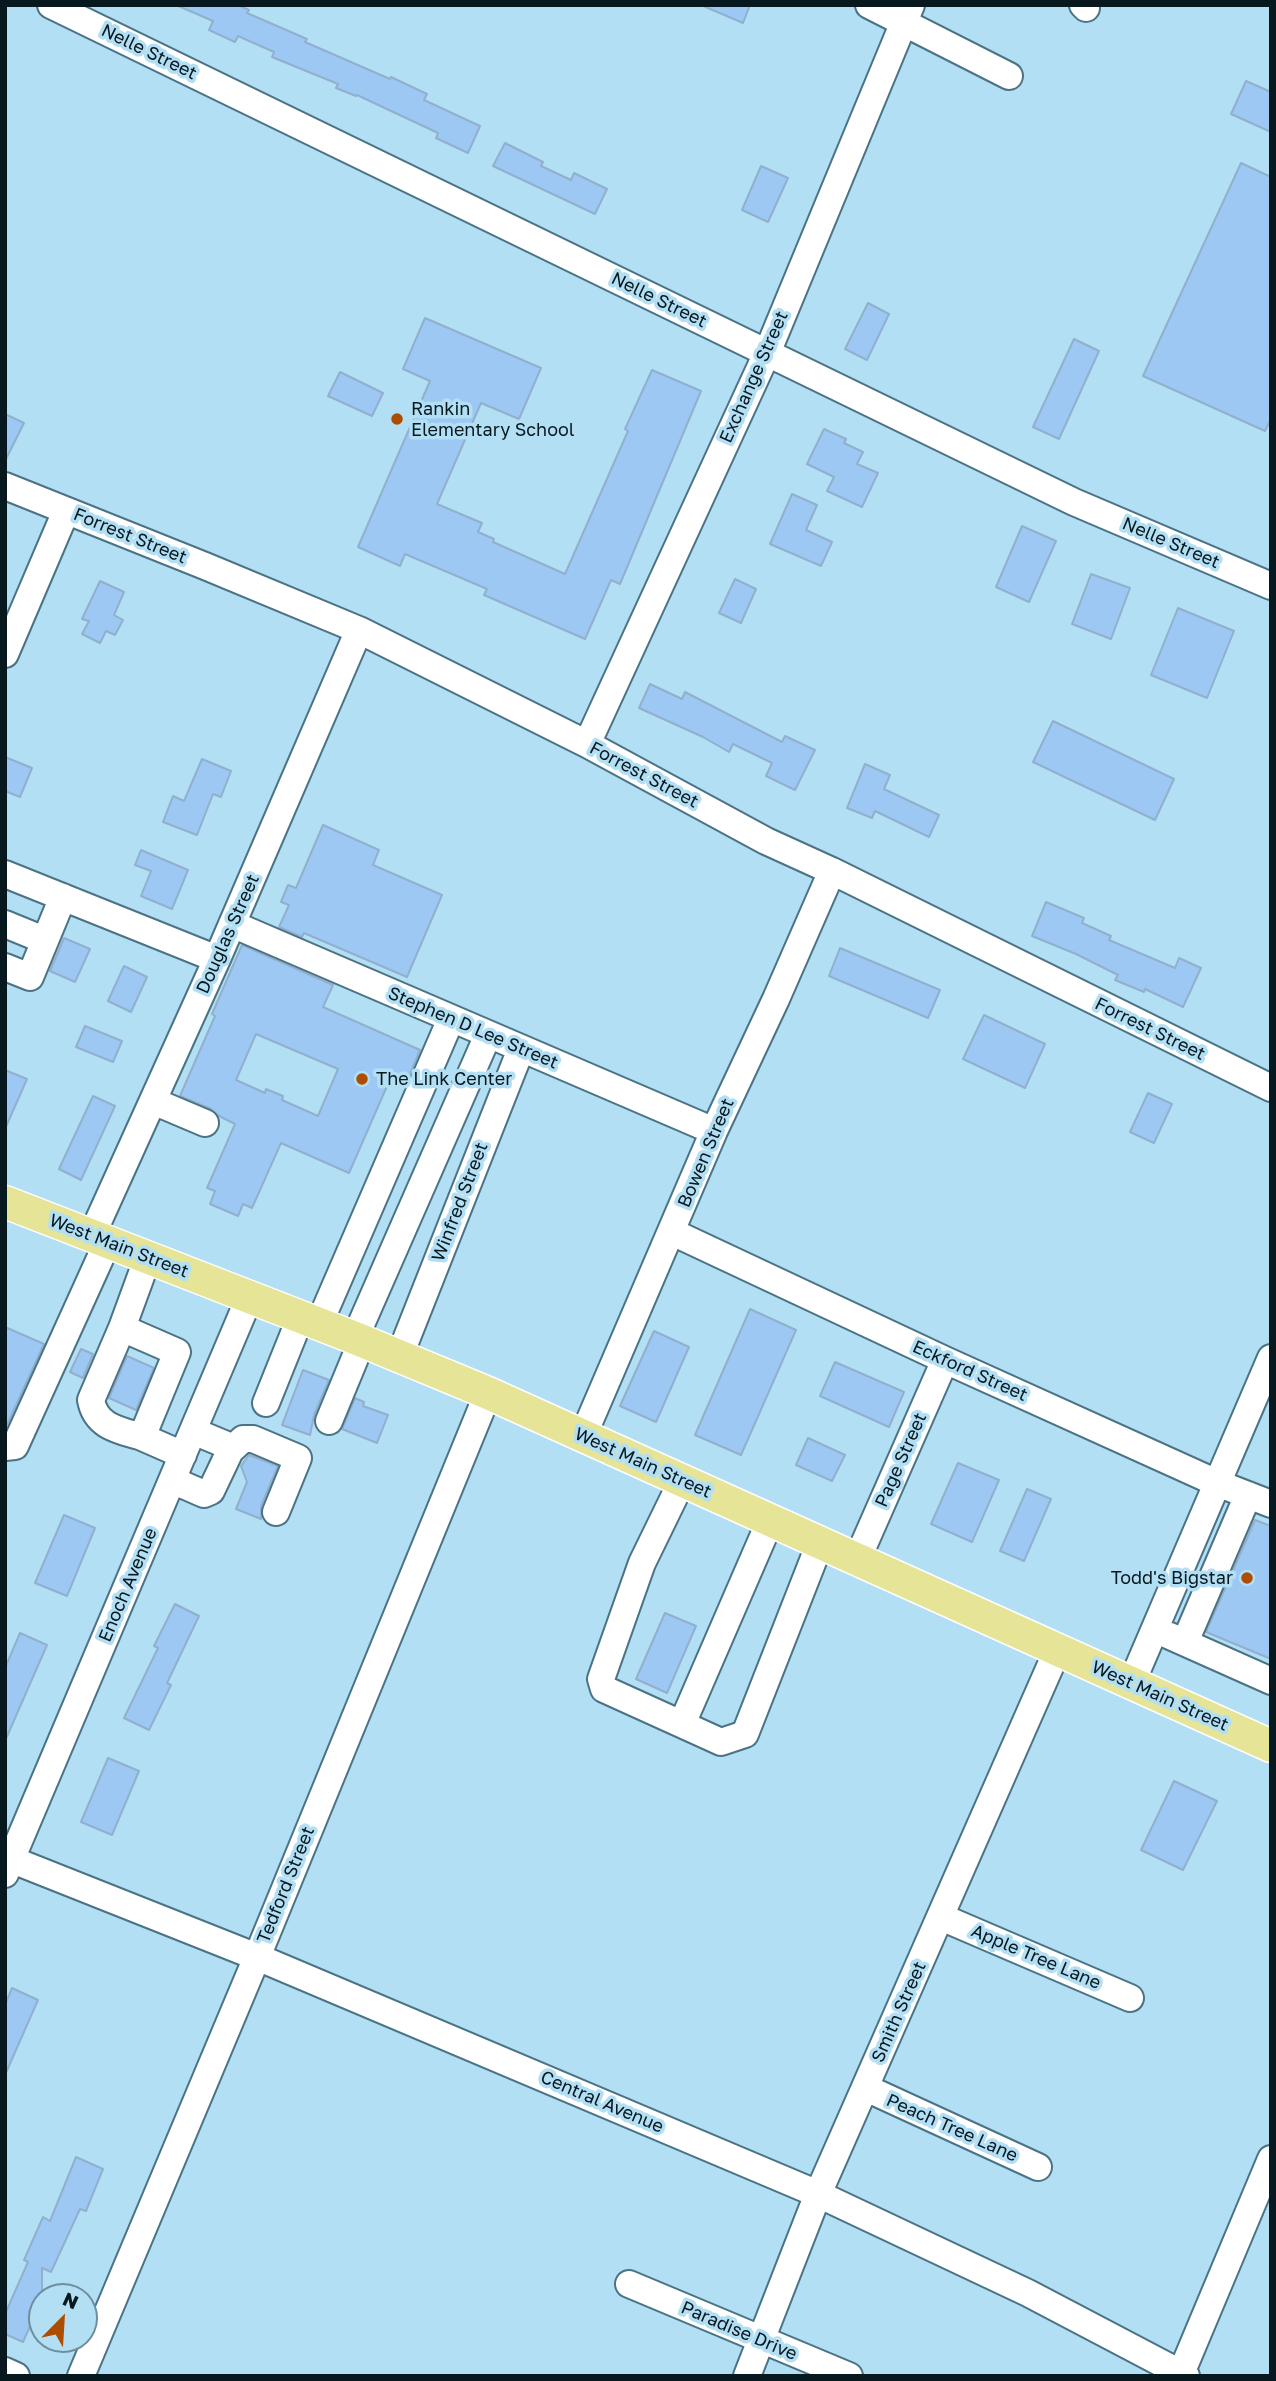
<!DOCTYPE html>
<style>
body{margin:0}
#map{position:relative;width:1276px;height:2381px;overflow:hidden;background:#b3dff4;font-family:"Golos Text",sans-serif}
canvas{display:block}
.frame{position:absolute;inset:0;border:7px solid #07181f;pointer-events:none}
.north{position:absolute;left:28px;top:2283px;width:70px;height:70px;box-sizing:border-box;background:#b3dff4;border:2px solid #6e8f9f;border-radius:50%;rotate:24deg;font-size:19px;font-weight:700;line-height:28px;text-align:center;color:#07181f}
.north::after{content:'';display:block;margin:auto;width:24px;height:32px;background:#ad4d02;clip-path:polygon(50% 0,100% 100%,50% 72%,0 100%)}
</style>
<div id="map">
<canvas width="1276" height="2381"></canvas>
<div class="frame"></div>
<div class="north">N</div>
</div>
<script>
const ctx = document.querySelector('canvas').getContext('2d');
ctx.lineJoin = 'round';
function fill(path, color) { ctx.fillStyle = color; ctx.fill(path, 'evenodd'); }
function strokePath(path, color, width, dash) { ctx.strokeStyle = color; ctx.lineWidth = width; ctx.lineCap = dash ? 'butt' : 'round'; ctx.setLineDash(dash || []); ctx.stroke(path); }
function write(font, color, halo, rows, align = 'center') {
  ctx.font = font + ' "Golos Text",sans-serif'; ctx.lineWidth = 7; ctx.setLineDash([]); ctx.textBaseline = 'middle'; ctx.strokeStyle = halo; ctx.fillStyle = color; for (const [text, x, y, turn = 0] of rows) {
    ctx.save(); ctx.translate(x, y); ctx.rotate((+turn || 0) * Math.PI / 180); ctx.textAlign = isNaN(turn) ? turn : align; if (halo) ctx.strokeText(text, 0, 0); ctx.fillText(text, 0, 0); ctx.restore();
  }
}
const building = new Path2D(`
 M 176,5 L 238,5 L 249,10 L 247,13 L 307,39 L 305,42 L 390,79 L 391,77 L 427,94 L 424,100 L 480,126 L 468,153 L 436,138 L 438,133 L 357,95 L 356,96 L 336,88 L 338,84 L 272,57 L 274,52 L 238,36 L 235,42 L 209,30 L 213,21 Z
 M 701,5 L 750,5 L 743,23 Z
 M 1246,81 L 1271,92 L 1271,132 L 1231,114 Z
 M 505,143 L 543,162 L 541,166 L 571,180 L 574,173 L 607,189 L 595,214 L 493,166 Z
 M 1241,163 L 1271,177 L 1271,419 L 1265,431 L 1143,376 Z
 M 761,166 L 788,178 L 768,222 L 742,210 Z
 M 868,303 L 889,314 L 867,360 L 845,349 Z
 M 425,318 L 541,368 L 519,419 L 481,403 L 437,504 L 482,523 L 478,532 L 494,539 L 493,542 L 565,574 L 628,431 L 625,429 L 652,370 L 701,391 L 620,584 L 611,580 L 585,639 L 484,595 L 487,589 L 405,554 L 400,566 L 358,547 L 430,381 L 403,369 Z
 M 1074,339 L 1099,351 L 1059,439 L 1033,427 Z
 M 340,372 L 383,393 L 372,416 L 328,396 Z
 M 5,414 L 24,423 L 5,461 Z
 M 824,429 L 846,439 L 844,443 L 863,452 L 857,464 L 878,473 L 862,507 L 827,491 L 834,477 L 807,464 Z
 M 792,494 L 817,505 L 806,530 L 832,542 L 821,566 L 770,544 Z
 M 1022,526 L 1056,541 L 1029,602 L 996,587 Z
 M 1091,574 L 1130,588 L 1111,639 L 1072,624 Z
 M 735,579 L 756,589 L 741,623 L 719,613 Z
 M 100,581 L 124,592 L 114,615 L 123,620 L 115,635 L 106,631 L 100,643 L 82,634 L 89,621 L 82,619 Z
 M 1178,608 L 1234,631 L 1207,698 L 1151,675 Z
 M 650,684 L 682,699 L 685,692 L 782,742 L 785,736 L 815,750 L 795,790 L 766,776 L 772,763 L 733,744 L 729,752 L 703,737 L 639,708 Z
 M 1053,721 L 1174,779 L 1155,820 L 1033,762 Z
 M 5,757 L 32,768 L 20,797 L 5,791 Z
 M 202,759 L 231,771 L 221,797 L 213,794 L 197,835 L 163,822 L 173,796 L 184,801 Z
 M 865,764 L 890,775 L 884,789 L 939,815 L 929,837 L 875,811 L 872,818 L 847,808 Z
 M 323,825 L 379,850 L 373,865 L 442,895 L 407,977 L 304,933 L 302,937 L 279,927 L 289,905 L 281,902 L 288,885 L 296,888 Z
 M 141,850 L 188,870 L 172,909 L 141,896 L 151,871 L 135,865 Z
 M 1046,902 L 1084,918 L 1082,923 L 1111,936 L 1109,940 L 1175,968 L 1179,958 L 1201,968 L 1183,1007 L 1145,989 L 1144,992 L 1115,980 L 1118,975 L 1076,954 L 1032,936 Z
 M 64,938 L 90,949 L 75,982 L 50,971 Z
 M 242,945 L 333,985 L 323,1007 L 420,1050 L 406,1084 L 391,1077 L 349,1173 L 281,1143 L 252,1208 L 243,1204 L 238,1216 L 210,1204 L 215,1191 L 207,1188 L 235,1124 L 219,1116 L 211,1109 L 180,1096 L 215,1016 L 212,1014 ZM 256,1034 L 338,1069 L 318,1116 L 282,1100 L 283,1096 L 266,1089 L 265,1093 L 236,1080 Z
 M 840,948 L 940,990 L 928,1018 L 829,976 Z
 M 124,966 L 147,977 L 131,1012 L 108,1001 Z
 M 984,1015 L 1045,1044 L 1025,1088 L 963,1059 Z
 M 85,1026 L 122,1041 L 113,1062 L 76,1047 Z
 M 5,1070 L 27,1079 L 5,1129 Z
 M 1148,1093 L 1172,1104 L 1154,1143 L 1130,1132 Z
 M 93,1096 L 115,1106 L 81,1180 L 59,1169 Z
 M 750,1309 L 796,1330 L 741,1455 L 695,1435 Z
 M 5,1327 L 44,1344 L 5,1429 Z
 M 654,1331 L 689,1347 L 656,1422 L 620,1406 Z
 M 81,1349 L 93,1354 L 83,1378 L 70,1372 Z
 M 127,1356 L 154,1368 L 136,1410 L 109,1398 Z
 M 835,1362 L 904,1392 L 889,1427 L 820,1396 Z
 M 303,1370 L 329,1380 L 314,1415 L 310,1435 L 282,1425 Z
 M 355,1398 L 364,1402 L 363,1406 L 388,1415 L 377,1443 L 342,1429 Z
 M 808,1438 L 845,1455 L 832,1481 L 796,1465 Z
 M 249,1455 L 278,1466 L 261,1506 L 261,1519 L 236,1509 L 247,1482 L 241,1466 Z
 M 958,1463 L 999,1480 L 972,1542 L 931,1524 Z
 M 1027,1489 L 1051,1499 L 1024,1561 L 1000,1551 Z
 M 64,1515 L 95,1528 L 67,1596 L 35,1583 Z
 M 1255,1520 L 1271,1526 L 1271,1659 L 1206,1632 Z
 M 175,1604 L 199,1616 L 167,1683 L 171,1685 L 149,1730 L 124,1718 L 158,1648 L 154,1646 Z
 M 665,1613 L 696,1626 L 667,1693 L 636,1679 Z
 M 20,1633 L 47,1645 L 5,1741 L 5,1668 Z
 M 108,1758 L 139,1771 L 112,1835 L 81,1822 Z
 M 1174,1781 L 1217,1801 L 1183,1870 L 1141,1850 Z
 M 12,1988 L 38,2000 L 5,2075 L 5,2005 Z
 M 76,2157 L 103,2169 L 86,2211 L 80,2209 L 51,2272 L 42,2268 L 42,2299 L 23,2342 L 5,2334 L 5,2314 L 28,2262 L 24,2260 L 43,2217 L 50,2221 Z`);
fill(building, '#9dc8f3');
strokePath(building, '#92afcd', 2);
const minor = new Path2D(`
 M 51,5 L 1074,502 L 1271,586
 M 869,5 L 1009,76
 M 1083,5 L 1086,8
 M 5,486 L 205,566 L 359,630 L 587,744 L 766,841 L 832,871 L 1271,1088
 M 5,654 L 66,511
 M 587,744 L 767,353 L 911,5
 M 5,874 L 217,959
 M 5,924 L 44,940
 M 232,924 L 714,1131
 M 5,967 L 30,977 L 63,897
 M 153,1101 L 205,1123
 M 672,1232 L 945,1360 L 1217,1483 L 1271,1504
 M 92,1235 L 217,959 L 359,630
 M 148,1257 L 122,1328 L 177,1352 L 142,1437 L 183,1455
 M 319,1324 L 451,1019
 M 122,1328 L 91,1400 C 96,1427 119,1430 142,1437
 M 355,1338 L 488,1035
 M 400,1355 L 521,1049
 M 266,1403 L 301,1316
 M 329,1421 L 362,1341
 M 583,1436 L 714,1131 L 776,999 L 832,871
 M 5,1447 L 15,1446 L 108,1241
 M 230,1451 L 243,1439 L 253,1439 L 298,1458 L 276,1512
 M 172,1480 L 204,1494 L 211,1491 L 230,1451 L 229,1446 L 193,1431
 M 682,1481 L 642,1563 L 601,1679 L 604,1689 L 721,1742 L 745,1734 L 820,1543
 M 857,1560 L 945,1360
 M 1170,1636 L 1271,1681
 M 1185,1642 L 1248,1495
 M 1132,1682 L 1271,1358
 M 682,1724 L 770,1521
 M 5,1857 L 257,1957 L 818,2194 L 1028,2293 L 1186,2376
 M 5,1874 L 250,1296
 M 941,1917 L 1130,1998
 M 866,2088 L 1038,2167
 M 629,2284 L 849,2376
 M 5,2371 L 16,2376
 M 81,2376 L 257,1957 L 488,1393
 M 747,2376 L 818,2194 L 1057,1651
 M 1180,2376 L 1271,2159`);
const major = new Path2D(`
 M 5,1202 L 355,1338 L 488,1393 L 1271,1746`);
strokePath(minor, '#4b7386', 30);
strokePath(major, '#fff', 35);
strokePath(minor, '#fff', 26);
strokePath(major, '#e5e497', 32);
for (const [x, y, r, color] of [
 [397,419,7,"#ad4d02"],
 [362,1079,7,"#ad4d02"],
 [1247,1578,7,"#ad4d02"]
]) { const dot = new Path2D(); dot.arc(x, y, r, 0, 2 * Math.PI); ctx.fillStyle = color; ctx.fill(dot); strokePath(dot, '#b3dff4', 2.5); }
write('18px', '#07181f', '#b3dff4', [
 ["Nelle Street",149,52,26],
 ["Nelle Street",659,300,26],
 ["Exchange Street",754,377,-66],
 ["Forrest Street",130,536,22],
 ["Nelle Street",1171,543,23],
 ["Forrest Street",644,775,28],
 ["Douglas Street",228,934,-66],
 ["Stephen D Lee Street",473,1028,23],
 ["Forrest Street",1150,1029,26],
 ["Bowen Street",706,1153,-67],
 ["Winfred Street",460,1202,-69],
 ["West Main Street",119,1246,21],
 ["Eckford Street",970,1371,24],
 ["Page Street",901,1460,-66],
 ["West Main Street",643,1463,24],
 ["Enoch Avenue",128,1585,-67],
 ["West Main Street",1160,1696,24],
 ["Tedford Street",286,1885,-68],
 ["Apple Tree Lane",1036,1957,23],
 ["Smith Street",899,2012,-66],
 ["Central Avenue",602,2102,23],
 ["Peach Tree Lane",952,2128,24],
 ["Paradise Drive",739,2331,23]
]);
write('18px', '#07181f', '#b3dff4', [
 ["Rankin",411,409],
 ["Elementary School",411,430],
 ["The Link Center",376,1079],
 ["Todd's Bigstar",1233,1578,"right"]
], 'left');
</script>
